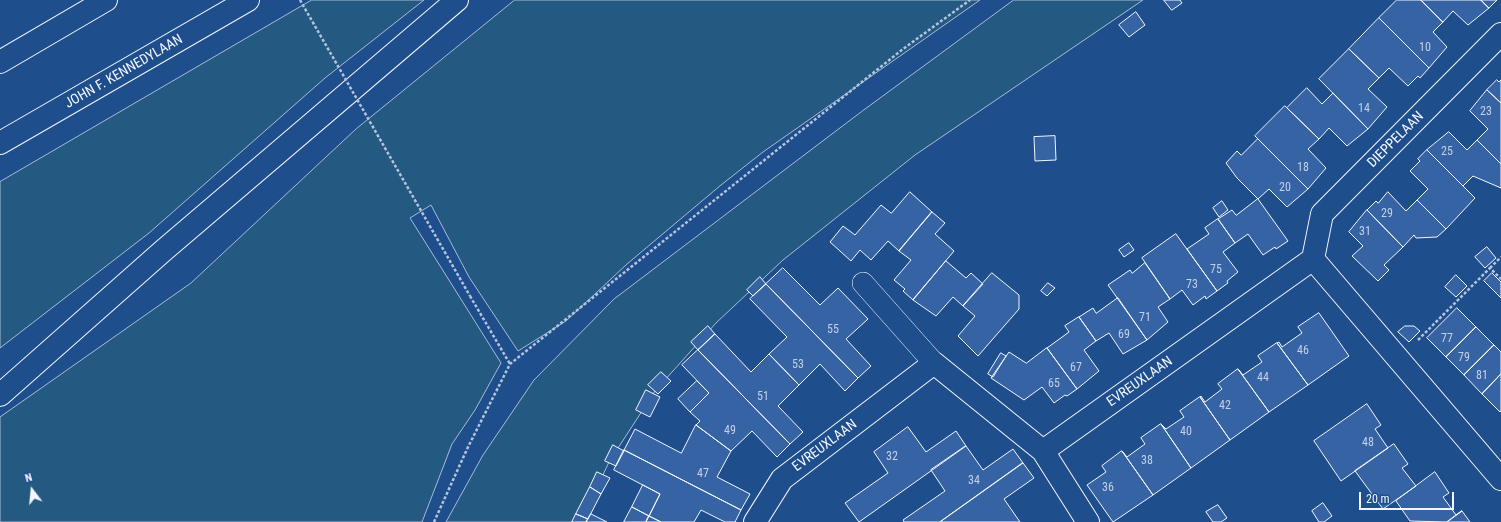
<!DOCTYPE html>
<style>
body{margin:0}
#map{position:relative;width:1501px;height:522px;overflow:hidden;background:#1f4e8c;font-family:"Roboto Condensed",sans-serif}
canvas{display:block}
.north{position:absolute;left:12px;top:470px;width:40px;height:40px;-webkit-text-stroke:3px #1f4e8c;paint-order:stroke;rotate:344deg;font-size:11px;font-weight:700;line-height:16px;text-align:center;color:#f2f6ff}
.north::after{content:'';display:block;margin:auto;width:14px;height:18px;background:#f2f6ff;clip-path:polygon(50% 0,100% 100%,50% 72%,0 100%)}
.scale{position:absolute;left:1359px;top:492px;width:95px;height:18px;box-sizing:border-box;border:2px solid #f2f6ff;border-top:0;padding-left:5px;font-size:12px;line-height:14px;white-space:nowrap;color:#f2f6ff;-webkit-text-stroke:3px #1f4e8c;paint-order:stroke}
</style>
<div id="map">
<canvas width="1501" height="522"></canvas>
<div class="north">N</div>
<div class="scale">20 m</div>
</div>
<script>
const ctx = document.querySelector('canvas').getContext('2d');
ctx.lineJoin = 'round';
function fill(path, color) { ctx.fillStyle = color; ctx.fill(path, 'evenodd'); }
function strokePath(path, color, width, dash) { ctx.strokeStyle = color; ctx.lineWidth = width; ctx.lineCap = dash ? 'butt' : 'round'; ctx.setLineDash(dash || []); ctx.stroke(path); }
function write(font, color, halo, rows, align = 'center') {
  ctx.font = font + ' "Roboto Condensed",sans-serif'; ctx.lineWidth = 3; ctx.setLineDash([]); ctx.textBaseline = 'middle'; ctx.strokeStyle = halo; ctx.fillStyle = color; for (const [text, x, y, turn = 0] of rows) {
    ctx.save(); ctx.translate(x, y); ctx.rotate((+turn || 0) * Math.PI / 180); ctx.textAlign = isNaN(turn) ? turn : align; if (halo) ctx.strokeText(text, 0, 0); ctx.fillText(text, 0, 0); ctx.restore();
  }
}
const green = new Path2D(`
 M 312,0 L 424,0 L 325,78 L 149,233 L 0,348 L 0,182 Z
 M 515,0 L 980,0 L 763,152 L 721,185 L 627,264 L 566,321 L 518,351 L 469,277 L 431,205 L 410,218 L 501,363 L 475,410 L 452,444 L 422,522 L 0,522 L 0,417 L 191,283 L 356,129 Z
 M 1014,0 L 1143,0 L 915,155 L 783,260 L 716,323 L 655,391 L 609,462 L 581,522 L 446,522 L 483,455 L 534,380 L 614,299 L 861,112 Z`);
fill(green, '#245a82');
strokePath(green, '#a8bbd7', 1);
const building = new Path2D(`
 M 1164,0 L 1180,0 L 1182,3 L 1172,10 Z
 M 1397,0 L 1421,0 L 1443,22 L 1433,32 L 1447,47 L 1429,68 L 1379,18 Z
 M 1421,0 L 1481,0 L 1489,8 L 1468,25 L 1453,11 L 1443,22 Z
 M 1481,0 L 1497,0 L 1489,8 Z
 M 1136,12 L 1145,25 L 1129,37 L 1119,25 Z
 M 1379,18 L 1429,68 L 1420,78 L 1418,76 L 1408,86 L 1389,68 L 1379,78 L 1349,49 Z
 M 1349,49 L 1379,78 L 1368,89 L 1387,107 L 1368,129 L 1319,79 Z
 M 1497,80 L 1499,82 L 1501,80 L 1501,103 L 1487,90 Z
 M 1307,88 L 1322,104 L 1333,93 L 1368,129 L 1347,146 L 1329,128 L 1319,139 L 1287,108 Z
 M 1487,90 L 1501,103 L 1501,164 L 1477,140 L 1488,129 L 1470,111 Z
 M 1285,106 L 1319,139 L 1308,149 L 1326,168 L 1308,189 L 1255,136 Z
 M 1449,132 L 1467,150 L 1477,140 L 1501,164 L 1501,188 L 1473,176 L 1463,186 L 1427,150 Z
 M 1055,136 L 1056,160 L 1035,161 L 1034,137 Z
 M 1258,139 L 1308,189 L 1287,207 L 1269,189 L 1258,199 L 1237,178 L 1226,163 L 1237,151 L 1241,155 Z
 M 1427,150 L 1475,198 L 1446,229 L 1417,200 L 1428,189 L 1410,171 L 1420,161 L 1418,159 Z
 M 910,192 L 932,212 L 899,251 L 888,241 L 871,260 L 860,250 L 851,261 L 830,242 L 843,226 L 855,235 L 881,205 L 891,213 Z
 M 1388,192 L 1406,211 L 1417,200 L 1446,229 L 1437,237 L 1416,238 L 1414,235 L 1403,247 L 1367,210 L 1376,201 L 1378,203 Z
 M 1258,199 L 1288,241 L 1276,249 L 1275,247 L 1263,255 L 1248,234 L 1235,243 L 1218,219 L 1232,210 L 1236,215 Z
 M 1222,201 L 1228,210 L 1219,217 L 1213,208 Z
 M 1367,210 L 1403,247 L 1384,265 L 1389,270 L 1378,281 L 1352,256 L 1363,246 L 1349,232 Z
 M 932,212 L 945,223 L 935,234 L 954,251 L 913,300 L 903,291 L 905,289 L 894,280 L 911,260 L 899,251 Z
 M 1218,219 L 1235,243 L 1223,252 L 1238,272 L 1227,281 L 1228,283 L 1217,291 L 1187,249 L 1209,234 L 1205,228 Z
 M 1176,234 L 1217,291 L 1206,299 L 1205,296 L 1193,305 L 1182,290 L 1170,299 L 1142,258 Z
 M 1129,243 L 1134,250 L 1124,257 L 1119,250 Z
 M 1487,247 L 1496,258 L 1485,268 L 1475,257 Z
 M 946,261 L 966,278 L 971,273 L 983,284 L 963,306 L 953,297 L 936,316 L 913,300 Z
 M 1145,263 L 1170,299 L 1158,307 L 1168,322 L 1147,340 L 1108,285 L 1130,270 L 1132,273 Z
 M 783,268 L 820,305 L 838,288 L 868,319 L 846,339 L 871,366 L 858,378 L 766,284 Z
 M 992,273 L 1019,295 L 1019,309 L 978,356 L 958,336 L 975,316 L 963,306 Z
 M 1492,273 L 1501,282 L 1501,298 L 1484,281 Z
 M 1456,275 L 1467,286 L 1456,297 L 1445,287 Z
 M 760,277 L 766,284 L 753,296 L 747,290 Z
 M 1048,283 L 1055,288 L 1047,296 L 1041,291 Z
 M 766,284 L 858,378 L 845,391 L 820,364 L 799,385 L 769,354 L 787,337 L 750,299 Z
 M 1118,298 L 1147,340 L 1123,354 L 1109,333 L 1096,341 L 1079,317 L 1093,308 L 1096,313 Z
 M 1457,308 L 1476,327 L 1446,357 L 1427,338 Z
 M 1319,313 L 1349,356 L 1308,385 L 1277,343 L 1279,342 L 1282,347 L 1302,333 L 1298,327 Z
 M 1079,317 L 1096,341 L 1084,350 L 1099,371 L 1077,389 L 1047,348 L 1069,332 L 1065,326 Z
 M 708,326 L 715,334 L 698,350 L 691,342 Z
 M 1405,326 L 1414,326 L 1420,331 L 1409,342 L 1398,332 Z
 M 1476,327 L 1494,345 L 1464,375 L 1446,357 Z
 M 715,334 L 751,372 L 769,354 L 799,385 L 778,406 L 803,432 L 790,444 L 698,350 Z
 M 1277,343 L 1308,385 L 1269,412 L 1238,369 L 1243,375 L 1262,362 L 1258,356 Z
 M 1494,345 L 1501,352 L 1501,374 L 1482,394 L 1464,375 Z
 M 1047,348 L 1077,389 L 1067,396 L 1065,395 L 1054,403 L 1042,387 L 1024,400 L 991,378 L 1009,352 L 1026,363 Z
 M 698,350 L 790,444 L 777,457 L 752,431 L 731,451 L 696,425 L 700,421 L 690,412 L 709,393 L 682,365 Z
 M 1001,353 L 1006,356 L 993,377 L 988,374 Z
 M 1238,369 L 1269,412 L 1230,440 L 1200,397 L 1201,396 L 1205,402 L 1222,389 L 1218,384 Z
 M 661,372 L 671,381 L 658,394 L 648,385 Z
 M 1501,374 L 1501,411 L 1500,412 L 1482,394 Z
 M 697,381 L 709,393 L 690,412 L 678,399 Z
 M 646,390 L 660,397 L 650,417 L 636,410 Z
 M 1200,397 L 1230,440 L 1191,468 L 1161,424 L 1166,429 L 1184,417 L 1180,411 Z
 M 1367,404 L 1381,425 L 1375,429 L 1388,448 L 1341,481 L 1314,441 Z
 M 1161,424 L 1191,468 L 1153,495 L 1122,451 L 1127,457 L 1145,444 L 1141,438 Z
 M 696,425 L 731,451 L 717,477 L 750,494 L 741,510 L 624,450 L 635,429 L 681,453 Z
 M 908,427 L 926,452 L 956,431 L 966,446 L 859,522 L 845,503 L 888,473 L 874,452 Z
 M 1394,444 L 1408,464 L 1402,468 L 1416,486 L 1383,509 L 1355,471 Z
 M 613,445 L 624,451 L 616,466 L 605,461 Z
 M 966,446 L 983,470 L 1013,449 L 1023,463 L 940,522 L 904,522 L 903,520 L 945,491 L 931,470 Z
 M 624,450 L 741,510 L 735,522 L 725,522 L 701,510 L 694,522 L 661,522 L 649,516 L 660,494 L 614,470 Z
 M 1122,451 L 1153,495 L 1113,522 L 1087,485 L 1106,472 L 1102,466 Z
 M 1023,463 L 1034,478 L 1004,499 L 1020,522 L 940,522 Z
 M 597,472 L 610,478 L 601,494 L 590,487 Z
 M 1435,472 L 1449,493 L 1443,497 L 1456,515 L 1462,511 L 1447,522 L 1410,521 L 1396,501 Z
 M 643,485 L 660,494 L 649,516 L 632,507 Z
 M 590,487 L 601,494 L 588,519 L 576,514 Z
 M 1323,503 L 1332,516 L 1324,522 L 1319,522 L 1312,511 Z
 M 1218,505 L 1227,518 L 1221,522 L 1213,522 L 1206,512 Z
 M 632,507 L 649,516 L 646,522 L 624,522 Z
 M 1462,511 L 1470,522 L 1447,522 Z
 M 576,514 L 588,519 L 586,522 L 572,522 Z
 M 591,514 L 607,522 L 586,522 Z
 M 649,516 L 661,522 L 646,522 Z`);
fill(building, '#3563a3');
strokePath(building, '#f2f6ff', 1);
const pedestrian = new Path2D(`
 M 863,283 L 934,363`);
const minor = new Path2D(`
 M 1313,259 L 1322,214 L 1501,34
 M 1043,451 L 1313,259 L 1501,479
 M 755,522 L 782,479 L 934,363 L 1043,451 L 1088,522`);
const motorway = new Path2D(`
 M 0,62 L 106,0
 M 0,143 L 248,0
 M 0,395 L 164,250 L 457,0`);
strokePath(pedestrian, '#f2f6ff', 22);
strokePath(minor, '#f2f6ff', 24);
strokePath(motorway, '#f2f6ff', 24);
strokePath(new Path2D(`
 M 1490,268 L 1501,257
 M 470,296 L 510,364
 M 1418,340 L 1490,268 L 1501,279
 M 434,522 L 468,447 L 510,364 L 903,49 L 970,0`), '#b3c4dc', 2.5, [3, 2]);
strokePath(pedestrian, '#1f4e8c', 21);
strokePath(minor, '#1f4e8c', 22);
strokePath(motorway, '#1f4e8c', 22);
strokePath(new Path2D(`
 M 300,0 L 470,296`), '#b3c4dc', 2.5, [3, 2]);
write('12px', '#c3d1e8', null, [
 ["10",1425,48],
 ["14",1364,109],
 ["23",1486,112],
 ["25",1447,152],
 ["18",1303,168],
 ["20",1285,188],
 ["29",1387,214],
 ["31",1365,232],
 ["75",1216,270],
 ["73",1192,285],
 ["71",1145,318],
 ["55",833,330],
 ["69",1124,335],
 ["77",1447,339],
 ["46",1303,351],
 ["79",1464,358],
 ["53",798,365],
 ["67",1076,368],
 ["81",1482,376],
 ["44",1263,378],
 ["65",1054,384],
 ["51",763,397],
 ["42",1225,406],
 ["49",730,431],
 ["40",1186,432],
 ["48",1368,443],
 ["32",892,457],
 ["38",1147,461],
 ["47",703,474],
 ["34",974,481],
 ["36",1108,488]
]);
write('14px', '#f2f6ff', '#1f4e8c', [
 ["JOHN F. KENNEDYLAAN",124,72,-30],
 ["DIEPPELAAN",1396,140,-45],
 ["EVREUXLAAN",1140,382,-35],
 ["EVREUXLAAN",825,446,-37]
]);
</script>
